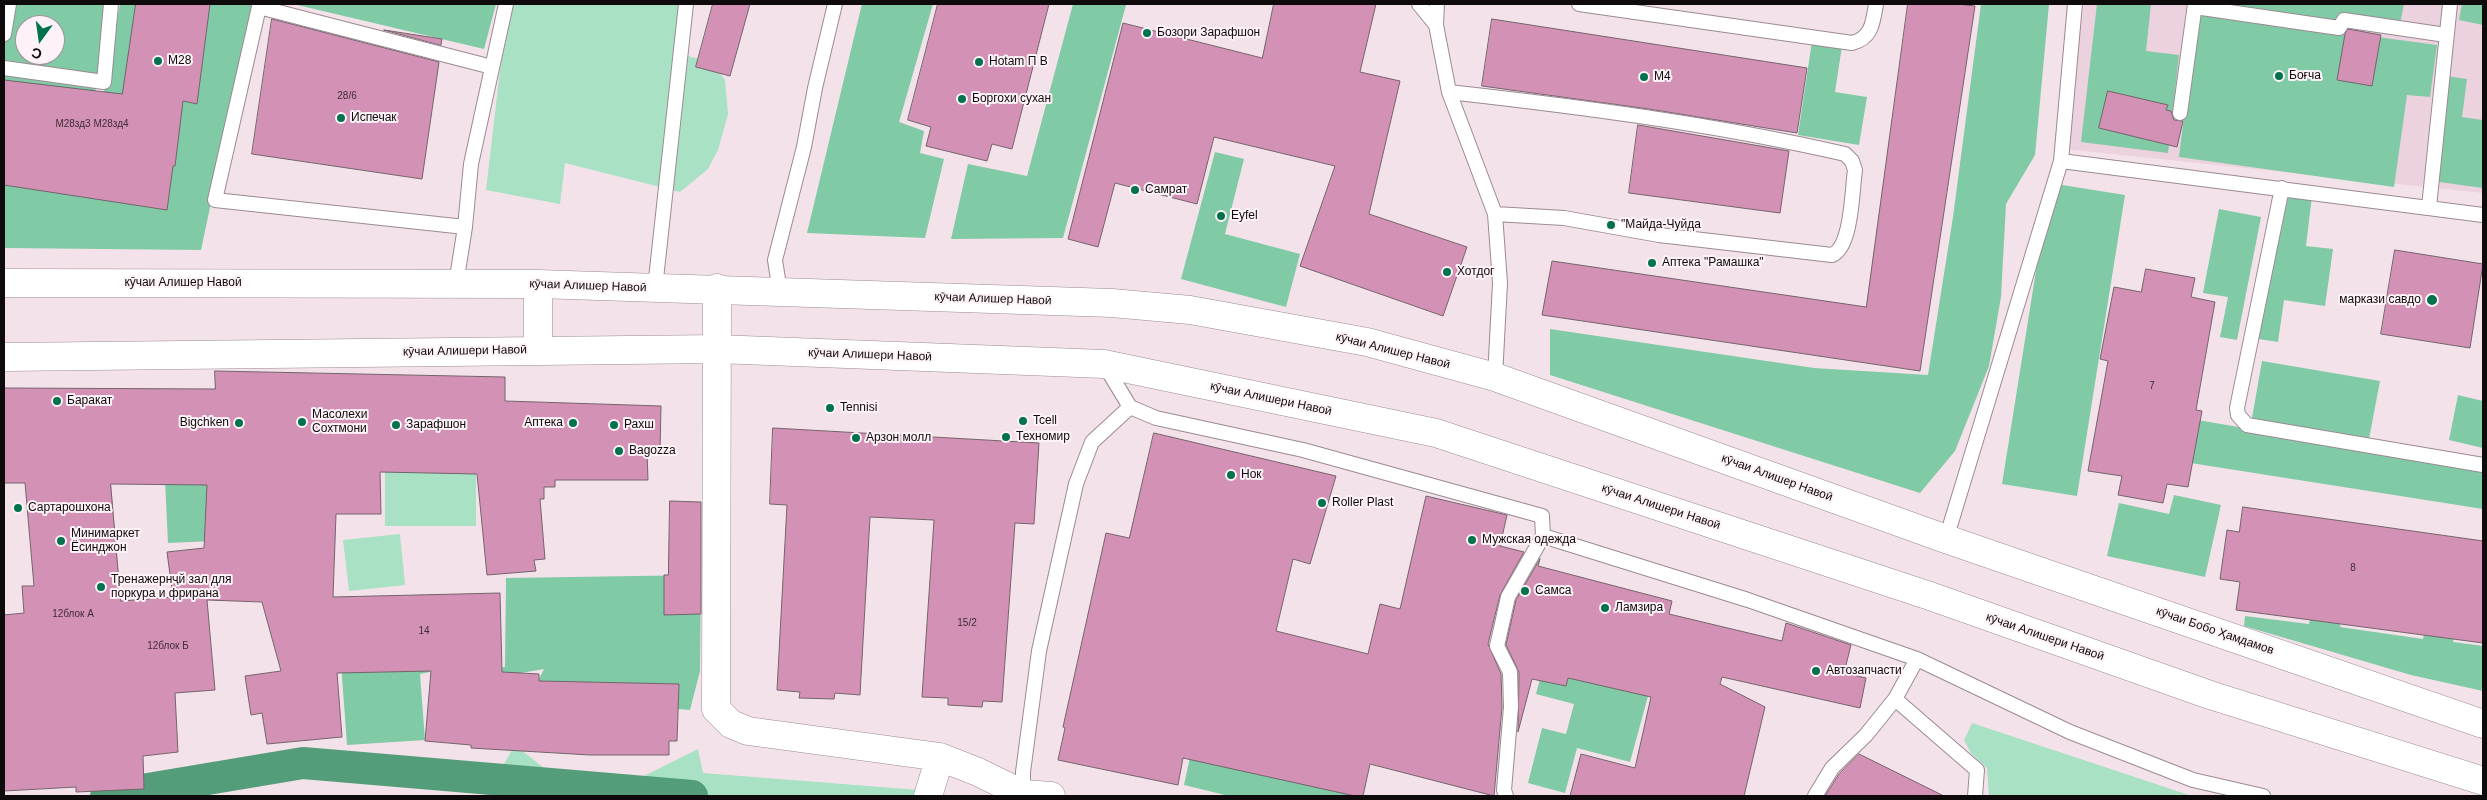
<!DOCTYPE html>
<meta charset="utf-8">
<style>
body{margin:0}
#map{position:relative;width:2487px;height:800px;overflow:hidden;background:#f4e2eb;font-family:Helvetica,sans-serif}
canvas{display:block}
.frame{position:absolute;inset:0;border:5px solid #0f0a0c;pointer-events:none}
.north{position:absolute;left:15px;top:15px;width:50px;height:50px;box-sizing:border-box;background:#fdf2f7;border:1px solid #9e9599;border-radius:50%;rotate:194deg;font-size:14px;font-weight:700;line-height:20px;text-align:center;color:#0f0a0c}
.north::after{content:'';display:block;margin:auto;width:18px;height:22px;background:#00724c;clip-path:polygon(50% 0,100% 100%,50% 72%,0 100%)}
</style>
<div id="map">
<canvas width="2487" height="800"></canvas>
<div class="frame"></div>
<div class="north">С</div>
</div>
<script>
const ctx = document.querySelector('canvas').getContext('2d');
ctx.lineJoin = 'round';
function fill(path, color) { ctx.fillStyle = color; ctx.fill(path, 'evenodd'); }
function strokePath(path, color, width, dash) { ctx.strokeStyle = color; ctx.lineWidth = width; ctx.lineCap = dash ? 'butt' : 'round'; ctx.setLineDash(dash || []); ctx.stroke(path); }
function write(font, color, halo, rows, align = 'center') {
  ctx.font = font + ' Helvetica,sans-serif'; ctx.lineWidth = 4; ctx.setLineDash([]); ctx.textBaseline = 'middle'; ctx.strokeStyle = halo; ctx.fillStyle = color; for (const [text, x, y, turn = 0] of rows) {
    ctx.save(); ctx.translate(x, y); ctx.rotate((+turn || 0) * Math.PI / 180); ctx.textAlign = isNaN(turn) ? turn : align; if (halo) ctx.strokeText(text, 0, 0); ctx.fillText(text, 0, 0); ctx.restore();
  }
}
fill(new Path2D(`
 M 2084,4 L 2483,4 L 2483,193 L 2065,149 Z`), '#ebd2de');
fill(new Path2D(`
 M 513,4 L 676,4 L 685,6 L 676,53 L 711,62 L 725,80 L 728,114 L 718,150 L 708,169 L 680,192 L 565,163 L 560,204 L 486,190 L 500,70 Z
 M 476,433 L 476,526 L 385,526 L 385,458 Z
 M 400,534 L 405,585 L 349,591 L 343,540 Z
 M 1972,723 L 2192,796 L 1989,796 L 1987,768 L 1971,753 L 1964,740 Z
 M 515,745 L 579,796 L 485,796 Z
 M 698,749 L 703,773 L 919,790 L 917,796 L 604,796 Z`), '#a8e1c3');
fill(new Path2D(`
 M 4,4 L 109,4 L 94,100 L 4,85 ZM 25,25 L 55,25 L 55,55 L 25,55 Z
 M 120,4 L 253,4 L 201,250 L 4,248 L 4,95 L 101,109 Z
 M 293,4 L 496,4 L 484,49 Z
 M 862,4 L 933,4 L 899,122 L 924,131 L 920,153 L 944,159 L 925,238 L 807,233 Z
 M 1073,4 L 1126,5 L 1063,238 L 951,239 L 968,164 L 1027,176 Z
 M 1981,4 L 2049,4 L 2035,155 L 2006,204 L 2001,297 L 1989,366 L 1955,451 L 1920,493 L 1550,375 L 1550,329 L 1814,368 L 1928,375 L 1953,217 Z
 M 2097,4 L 2151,4 L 2146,51 L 2179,55 L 2168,153 L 2081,142 Z
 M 2199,4 L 2404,4 L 2400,24 L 2336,24 Z
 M 2462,4 L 2483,4 L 2483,25 L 2459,20 Z
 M 2197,13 L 2437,45 L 2430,97 L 2407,95 L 2394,187 L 2179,157 Z
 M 1812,41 L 1842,46 L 1835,92 L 1867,97 L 1859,145 L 1798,135 Z
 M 2446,76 L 2467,79 L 2462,117 L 2483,120 L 2483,188 L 2432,181 Z
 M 1215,152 L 1244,159 L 1225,234 L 1300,254 L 1286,307 L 1181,279 Z
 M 2050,183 L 2125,195 L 2077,496 L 2002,484 Z
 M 2273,191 L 2312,196 L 2306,246 L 2333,249 L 2325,306 L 2284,300 L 2278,342 L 2252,338 Z
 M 2219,209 L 2261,217 L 2237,340 L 2220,337 L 2228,297 L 2203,293 Z
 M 2262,361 L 2380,381 L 2369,439 L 2252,418 Z
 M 2458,395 L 2483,401 L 2483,448 L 2449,440 Z
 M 162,417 L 258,539 L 168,543 Z
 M 2186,418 L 2483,469 L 2483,509 L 2178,461 Z
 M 2174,495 L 2221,505 L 2205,577 L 2107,556 L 2119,503 L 2169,514 Z
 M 701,575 L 700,671 L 690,710 L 530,697 L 544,669 L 486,679 L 467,673 L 505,667 L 506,578 Z
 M 2313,600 L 2343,604 L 2340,627 L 2423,639 L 2428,613 L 2455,618 L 2453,642 L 2483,646 L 2483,691 L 2411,675 L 2244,626 L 2245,616 L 2309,624 Z
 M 429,658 L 430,672 L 420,674 L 425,740 L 347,745 L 341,663 Z
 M 1543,668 L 1651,685 L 1630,762 L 1577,748 L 1565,793 L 1528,783 L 1542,728 L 1566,734 L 1574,704 L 1536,694 Z
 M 1205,688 L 1341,790 L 1350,796 L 1229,796 L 1184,785 Z`), '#80caa5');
strokePath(new Path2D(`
 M 106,796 L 303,763 L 692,796`), '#549d7a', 32);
const building = new Path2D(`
 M 136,4 L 210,4 L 197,104 L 183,101 L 175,166 L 173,166 L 167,210 L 4,185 L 4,80 L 122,94 Z
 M 713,4 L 750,4 L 730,76 L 696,67 Z
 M 938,4 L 1049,4 L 1012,149 L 992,144 L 987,161 L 926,146 L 931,127 L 908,120 Z
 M 1274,4 L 1376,4 L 1360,72 L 1400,81 L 1369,214 L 1467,247 L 1443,316 L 1300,266 L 1335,166 L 1214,137 L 1197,204 L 1115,183 L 1098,247 L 1068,239 L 1123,23 L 1262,58 Z
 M 1908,4 L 1958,4 L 1975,6 L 1920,371 L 1542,315 L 1552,261 L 1866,307 Z
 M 272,19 L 439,62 L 422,179 L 252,154 Z
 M 1492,19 L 1807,68 L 1797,133 L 1649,109 L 1482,86 Z
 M 2348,29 L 2381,35 L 2372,86 L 2337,80 L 2345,34 Z
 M 384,30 L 442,39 L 441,45 Z
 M 2108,91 L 2168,105 L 2166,110 L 2171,111 L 2174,120 L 2183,121 L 2177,147 L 2099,128 Z
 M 1638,125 L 1789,151 L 1780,213 L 1629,193 Z
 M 2395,250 L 2483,264 L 2470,348 L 2381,334 Z
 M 2146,269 L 2195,278 L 2191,297 L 2215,302 L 2196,410 L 2202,411 L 2188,487 L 2167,484 L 2163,503 L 2118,495 L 2122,476 L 2088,471 L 2108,361 L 2100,359 L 2114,287 L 2141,292 Z
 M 215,371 L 505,377 L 505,401 L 661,406 L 660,452 L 647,452 L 648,480 L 555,480 L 555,487 L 544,487 L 544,499 L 540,499 L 545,559 L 534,560 L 536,571 L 487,575 L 477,474 L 380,472 L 381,514 L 336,514 L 333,597 L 500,593 L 502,672 L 539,674 L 539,681 L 679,684 L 677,741 L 669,741 L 669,755 L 590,755 L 471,748 L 471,745 L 425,741 L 431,671 L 337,673 L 342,737 L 267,744 L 262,713 L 251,715 L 245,676 L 281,671 L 262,602 L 207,600 L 215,690 L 175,693 L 178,752 L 143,756 L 144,789 L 76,792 L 76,787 L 4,791 L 4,615 L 24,613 L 22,586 L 34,586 L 25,483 L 4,483 L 4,388 L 215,389 ZM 111,484 L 207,485 L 204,548 L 167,552 L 173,597 L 121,601 Z
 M 773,428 L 1039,443 L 1034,524 L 1015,523 L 1002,702 L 983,701 L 982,707 L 948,705 L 948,698 L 922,697 L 934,520 L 870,517 L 860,695 L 835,693 L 834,699 L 799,698 L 800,692 L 777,690 L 787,505 L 770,504 Z
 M 1154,433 L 1336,476 L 1310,564 L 1293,559 L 1276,631 L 1368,654 L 1380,604 L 1400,609 L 1426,496 L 1507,515 L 1500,546 L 1524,552 L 1500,595 L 1488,644 L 1501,674 L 1502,707 L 1494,796 L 1370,764 L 1363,796 L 1355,796 L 1183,758 L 1178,785 L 1058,760 L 1065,728 L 1063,727 L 1106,533 L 1129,538 Z
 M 670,501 L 701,502 L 701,614 L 664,615 L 664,575 L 668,575 Z
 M 2243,507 L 2483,541 L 2483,643 L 2236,610 L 2240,582 L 2220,579 L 2227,530 L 2239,532 Z
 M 1540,559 L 1538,566 L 1672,601 L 1669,614 L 1782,641 L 1786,623 L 1851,645 L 1844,673 L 1866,678 L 1860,708 L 1722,677 L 1720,684 L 1765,707 L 1744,796 L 1570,796 L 1581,754 L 1635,768 L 1651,697 L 1568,678 L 1566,686 L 1532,679 L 1518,732 L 1519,672 L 1506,645 L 1516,600 Z
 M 1859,754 L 1944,796 L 1825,796 L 1839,774 Z`);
fill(building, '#d392b5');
strokePath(building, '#73646b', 1);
const lane = new Path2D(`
 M 1419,4 L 1436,25
 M 1437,4 L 1436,25 L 1449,92 L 1495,214 L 1500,283 L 1495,377
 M 1579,4 L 1852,43 C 1872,38 1873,22 1876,4
 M 2195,7 L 2339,28 L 2344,20 L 2446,35
 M 4,34 L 9,4
 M 4,68 L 104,82 L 111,4
 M 1449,92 C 1582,107 1714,124 1845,154 L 1852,161 L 1855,170 C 1852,190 1852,247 1832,255 L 1659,235 L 1564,218 L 1495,214
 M 2180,113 L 2195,4
 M 2061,161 L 2483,215
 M 2282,188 L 2237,408 L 2238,415 L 2247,425 L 2483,465
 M 2429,207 L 2450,4
 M 465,227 L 215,200 L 259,7 L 492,67
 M 456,284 L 465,227 L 471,164 L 506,4
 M 655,288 L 686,4
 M 780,292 L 775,260 L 804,147 L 815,88 L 835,4
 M 1104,364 L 1130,407 L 1156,418 L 1303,450 L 1542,516 L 1543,536 L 1748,600 L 1917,659 L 2070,732 L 2193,780 L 2263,796
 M 1946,539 L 2061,161 L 2075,4
 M 1895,699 L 1977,770 L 1975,796
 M 1023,794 L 1023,772 L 1039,651 L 1076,484 L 1092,442 L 1130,407
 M 1506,796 L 1504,790 L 1511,707 L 1510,672 L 1497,646 L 1508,597 L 1543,536
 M 1815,796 L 1832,768 L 1866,735 L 1895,699 L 1917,659`);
const street = new Path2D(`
 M 717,288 L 716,709 L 731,724 L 748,731 L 940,757
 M 928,796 L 940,757 L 978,772 L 1023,794 L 1051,796`);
const secondary = new Path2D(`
 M 4,283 L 538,284 L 1112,303 L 1190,310 L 1367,342 L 1495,377 L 1946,539 L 2483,724
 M 538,350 L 538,284
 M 4,357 L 717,349 L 1104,364 L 1436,433 L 1930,596 L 2210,695 L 2483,781`);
strokePath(lane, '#9b8a93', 16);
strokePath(street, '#9b8a93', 29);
strokePath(secondary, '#9b8a93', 29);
strokePath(lane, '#fff', 14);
strokePath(street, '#fff', 28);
strokePath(secondary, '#fff', 28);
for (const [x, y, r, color] of [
 [1147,33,5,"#00724c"],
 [158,61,5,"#00724c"],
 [979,62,5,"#00724c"],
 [2279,76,5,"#00724c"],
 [1644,77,5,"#00724c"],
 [962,99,5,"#00724c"],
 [341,118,5,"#00724c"],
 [1135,190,5,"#00724c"],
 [1221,216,5,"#00724c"],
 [1611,225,5,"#00724c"],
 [1652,263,5,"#00724c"],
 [1447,272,5,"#00724c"],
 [2432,300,6,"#00724c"],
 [57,401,5,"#00724c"],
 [830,408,5,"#00724c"],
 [1023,421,5,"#00724c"],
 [302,422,5,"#00724c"],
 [239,423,5,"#00724c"],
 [573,423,5,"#00724c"],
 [396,425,5,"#00724c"],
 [614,425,5,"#00724c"],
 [1006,437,5,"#00724c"],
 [856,438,5,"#00724c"],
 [619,451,5,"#00724c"],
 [1231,475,5,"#00724c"],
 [1322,503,5,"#00724c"],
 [18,508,5,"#00724c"],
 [1472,540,5,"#00724c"],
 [61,541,5,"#00724c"],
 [101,587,5,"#00724c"],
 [1525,591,5,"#00724c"],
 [1605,608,5,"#00724c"],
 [1816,671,5,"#00724c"]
]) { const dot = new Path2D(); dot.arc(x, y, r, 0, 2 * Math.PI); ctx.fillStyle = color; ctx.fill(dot); strokePath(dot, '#fdf2f7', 2); }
write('10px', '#402c36', null, [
 ["28/6",347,96],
 ["М28зд3 М28зд4",92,124],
 ["7",2152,386],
 ["8",2353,568],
 ["12блок А",73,614],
 ["15/2",967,623],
 ["14",424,631],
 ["12блок Б",168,646]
]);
write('12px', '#0f0a0c', '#fdf2f7', [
 ["Бозори Зарафшон",1157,33],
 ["М28",168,61],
 ["Hotam П В",989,62],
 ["Боғча",2289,76],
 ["М4",1654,77],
 ["Боргохи сухан",972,99],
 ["Испечак",351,118],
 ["Самрат",1145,190],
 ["Eyfel",1231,216],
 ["\"Майда-Чуйда",1621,225],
 ["Аптека \"Рамашка\"",1662,263],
 ["Хотдог",1457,272],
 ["маркази савдо",2421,300,"right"],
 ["Баракат",67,401],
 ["Tennisi",840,408],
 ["Масолехи",312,415],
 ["Сохтмони",312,429],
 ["Tcell",1033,421],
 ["Bigchken",229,423,"right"],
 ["Аптека",563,423,"right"],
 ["Зарафшон",406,425],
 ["Рахш",624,425],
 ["Техномир",1016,437],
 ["Арзон молл",866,438],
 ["Bagozza",629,451],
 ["Нок",1241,475],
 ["Roller Plast",1332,503],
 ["Сартарошхона",28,508],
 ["Минимаркет",71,534],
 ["Ёсинджон",71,548],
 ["Мужская одежда",1482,540],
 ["Тренажернҷй зал для",111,580],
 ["поркура и фрирана",111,594],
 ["Самса",1535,591],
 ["Ламзира",1615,608],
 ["Автозапчасти",1826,671]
], 'left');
write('12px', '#0f0a0c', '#fdf2f7', [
 ["кӯчаи Алишер Навоӣ",183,283],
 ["кӯчаи Алишер Навоӣ",588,286,2],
 ["кӯчаи Алишер Навоӣ",993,299,2],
 ["кӯчаи Алишери Навоӣ",465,351,-1],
 ["кӯчаи Алишер Навоӣ",1393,351,14],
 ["кӯчаи Алишери Навоӣ",870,355,2],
 ["кӯчаи Алишери Навоӣ",1271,399,12],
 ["кӯчаи Алишер Навоӣ",1777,478,20],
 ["кӯчаи Алишери Навоӣ",1661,507,18],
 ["кӯчаи Бобо Ҳамдамов",2215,631,19],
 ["кӯчаи Алишери Навоӣ",2045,637,19]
]);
</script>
